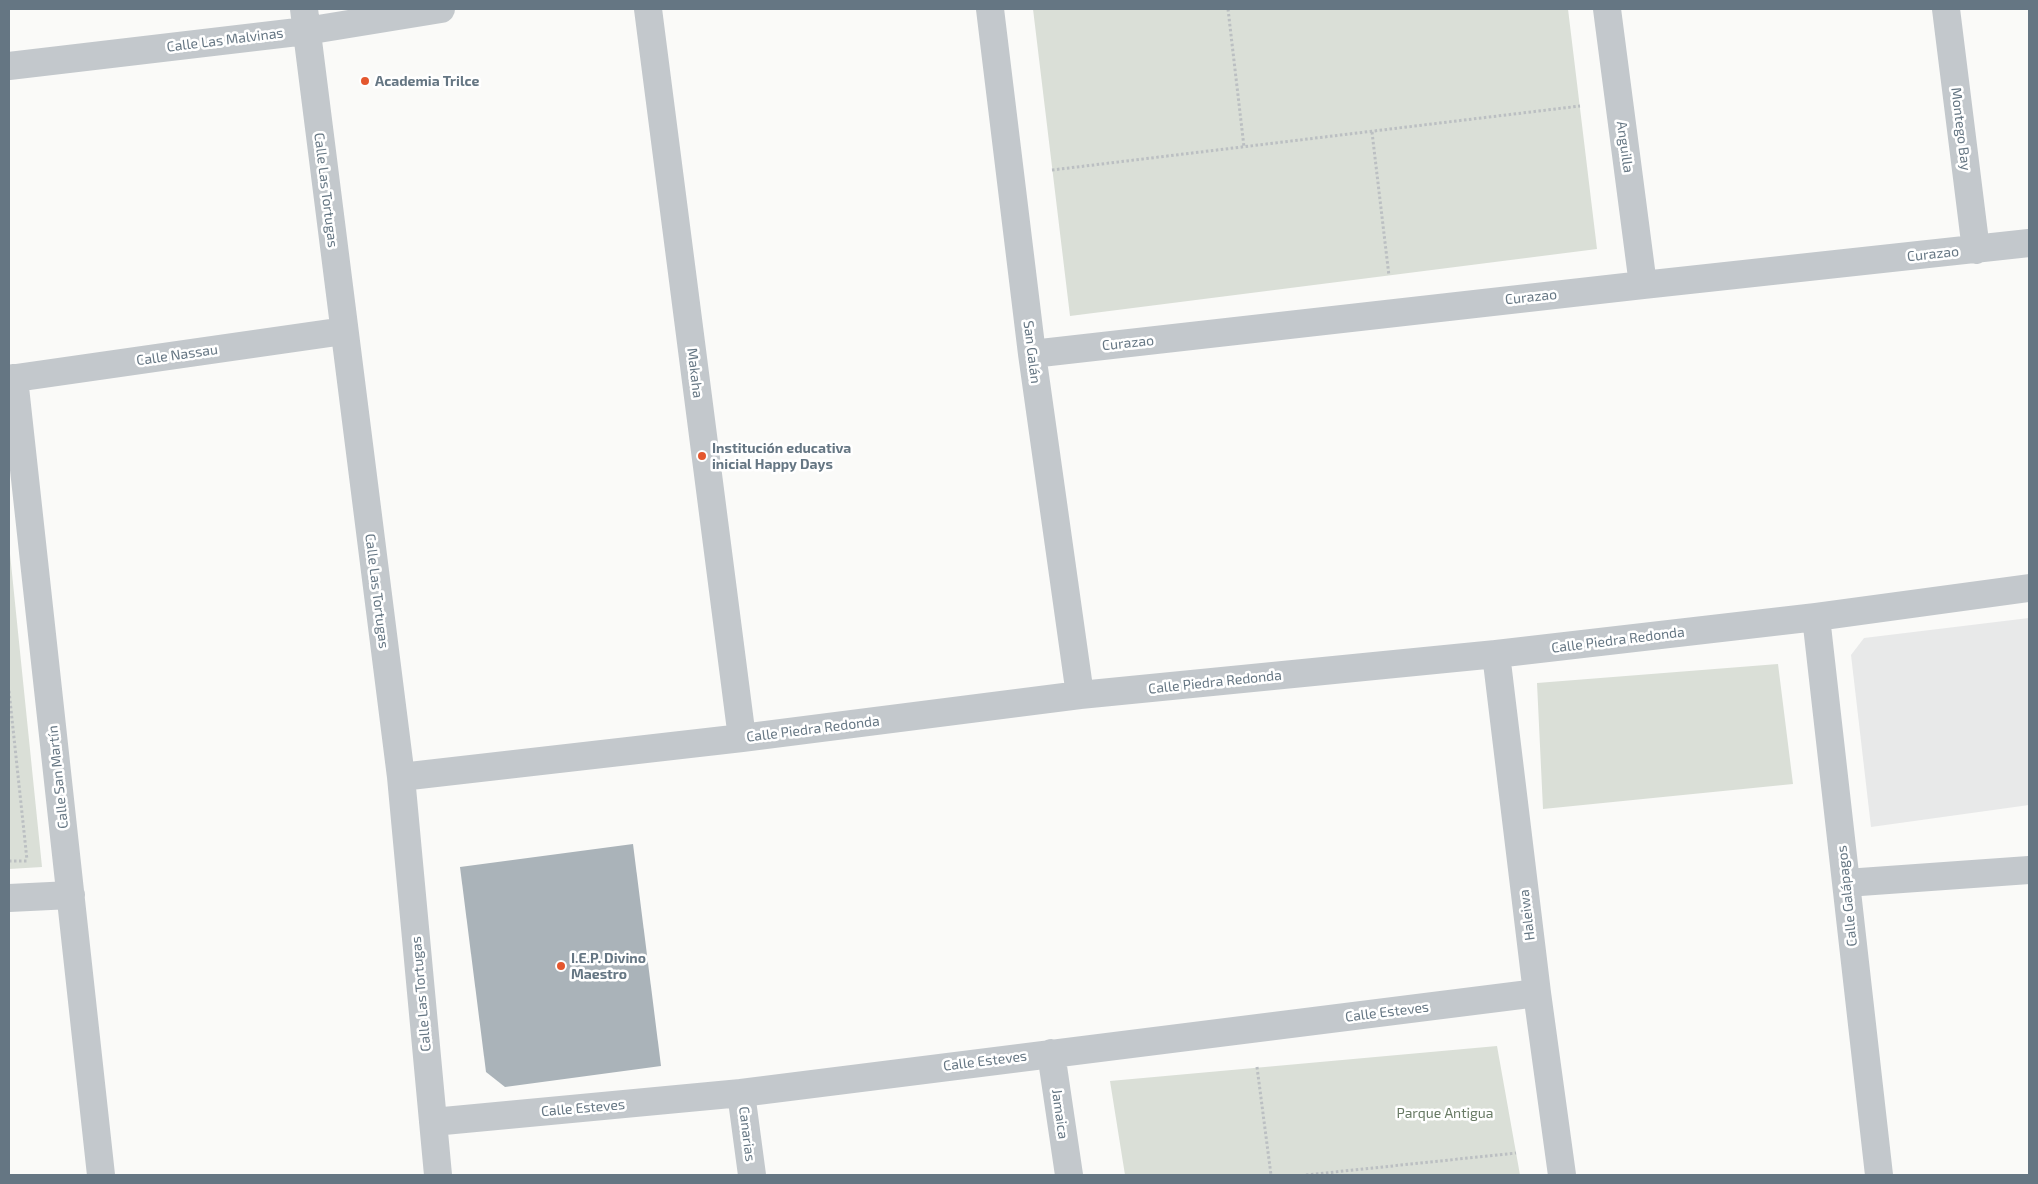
<!DOCTYPE html>
<meta charset="utf-8">
<style>
body{margin:0}
#map{position:relative;width:2038px;height:1184px;overflow:hidden;background:#fafaf8;font-family:"Exo 2",sans-serif}
canvas{display:block}
.frame{position:absolute;inset:0;border:10px solid #657683;pointer-events:none}
</style>
<div id="map">
<canvas width="2038" height="1184"></canvas>
<div class="frame"></div>
</div>
<script>
const ctx = document.querySelector('canvas').getContext('2d');
ctx.lineJoin = 'round';
function fill(path, color) { ctx.fillStyle = color; ctx.fill(path, 'evenodd'); }
function strokePath(path, color, width, dash) { ctx.strokeStyle = color; ctx.lineWidth = width; ctx.lineCap = dash ? 'butt' : 'round'; ctx.setLineDash(dash || []); ctx.stroke(path); }
function write(font, color, halo, rows, align = 'center') {
  ctx.font = font + ' "Exo 2",sans-serif'; ctx.lineWidth = 5; ctx.setLineDash([]); ctx.textBaseline = 'middle'; ctx.strokeStyle = halo; ctx.fillStyle = color; for (const [text, x, y, turn = 0] of rows) {
    ctx.save(); ctx.translate(x, y); ctx.rotate((+turn || 0) * Math.PI / 180); ctx.textAlign = isNaN(turn) ? turn : align; if (halo) ctx.strokeText(text, 0, 0); ctx.fillText(text, 0, 0); ctx.restore();
  }
}
fill(new Path2D(`
 M 2029,618 L 2029,805 L 1871,827 L 1851,655 L 1864,638 Z`), '#e8e9e9');
fill(new Path2D(`
 M 1033,9 L 1568,9 L 1597,249 L 1070,316 Z
 M 9,544 L 42,867 L 9,869 Z
 M 1778,664 L 1793,784 L 1543,809 L 1537,683 Z
 M 1497,1046 L 1520,1175 L 1125,1175 L 1110,1081 Z`), '#dadfd7');
fill(new Path2D(`
 M 633,844 L 661,1066 L 505,1087 L 486,1072 L 460,867 Z`), '#aab3b9');
strokePath(new Path2D(`
 M 1228,9 L 1244,147
 M 1372,132 L 1389,276
 M 1052,170 L 1580,106
 M 9,691 L 27,860
 M 9,861 L 28,861
 M 1257,1067 L 1271,1175
 M 1306,1175 L 1516,1153`), '#bbbfc2', 3, [2.5, 2.5]);
strokePath(new Path2D(`
 M 304,9 L 401,777 L 438,1175
 M 648,9 L 742,738
 M 990,9 L 1032,354 L 1080,695
 M 1607,9 L 1643,285
 M 1946,9 L 1976,250
 M 9,66 L 306,31 L 441,9
 M 1032,354 L 1643,285 L 2029,243
 M 14,378 L 101,1175
 M 9,379 L 344,331
 M 1816,617 L 1879,1175
 M 1496,654 L 1537,993 L 1562,1175
 M 401,777 L 742,738 L 1080,695 L 1496,654 L 1816,617 L 2029,588
 M 1846,883 L 2029,870
 M 9,898 L 71,895
 M 1051,1053 L 1069,1175
 M 741,1093 L 752,1175
 M 433,1122 L 741,1093 L 1537,993`), '#c3c8cc', 28);
for (const [x, y, r, color] of [
 [365,81,5,"#e4572e"],
 [702,456,5,"#e4572e"],
 [561,966,5,"#e4572e"]
]) { const dot = new Path2D(); dot.arc(x, y, r, 0, 2 * Math.PI); ctx.fillStyle = color; ctx.fill(dot); strokePath(dot, '#fff', 2); }
write('14px', '#657683', '#fff', [
 ["Calle Las Malvinas",225,40,-7],
 ["Montego Bay",1961,129,83],
 ["Anguilla",1625,147,82],
 ["Calle Las Tortugas",326,190,83],
 ["Curazao",1933,254,-6],
 ["Curazao",1531,297,-6],
 ["Curazao",1128,343,-6],
 ["San Galán",1032,352,83],
 ["Calle Nassau",177,355,-8],
 ["Makaha",695,373,83],
 ["Calle Las Tortugas",377,591,83],
 ["Calle Piedra Redonda",1618,640,-7],
 ["Calle Piedra Redonda",1215,682,-6],
 ["Calle Piedra Redonda",813,729,-7],
 ["Calle San Martín",58,777,-96],
 ["Calle Galápagos",1847,896,-96],
 ["Haleiwa",1527,915,-97],
 ["Calle Las Tortugas",421,994,-95],
 ["Calle Esteves",1387,1012,-7],
 ["Calle Esteves",985,1061,-7],
 ["Calle Esteves",583,1108,-5],
 ["Jamaica",1060,1114,82],
 ["Canarias",747,1134,83]
]);
write('bold 14px', '#657683', '#fff', [
 ["Academia Trilce",375,81],
 ["Institución educativa",712,448],
 ["inicial Happy Days",712,464],
 ["I.E.P. Divino",571,958],
 ["Maestro",571,974]
], 'left');
write('14px', '#687a64', '#fff', [
 ["Parque Antigua",1445,1113]
]);
</script>
